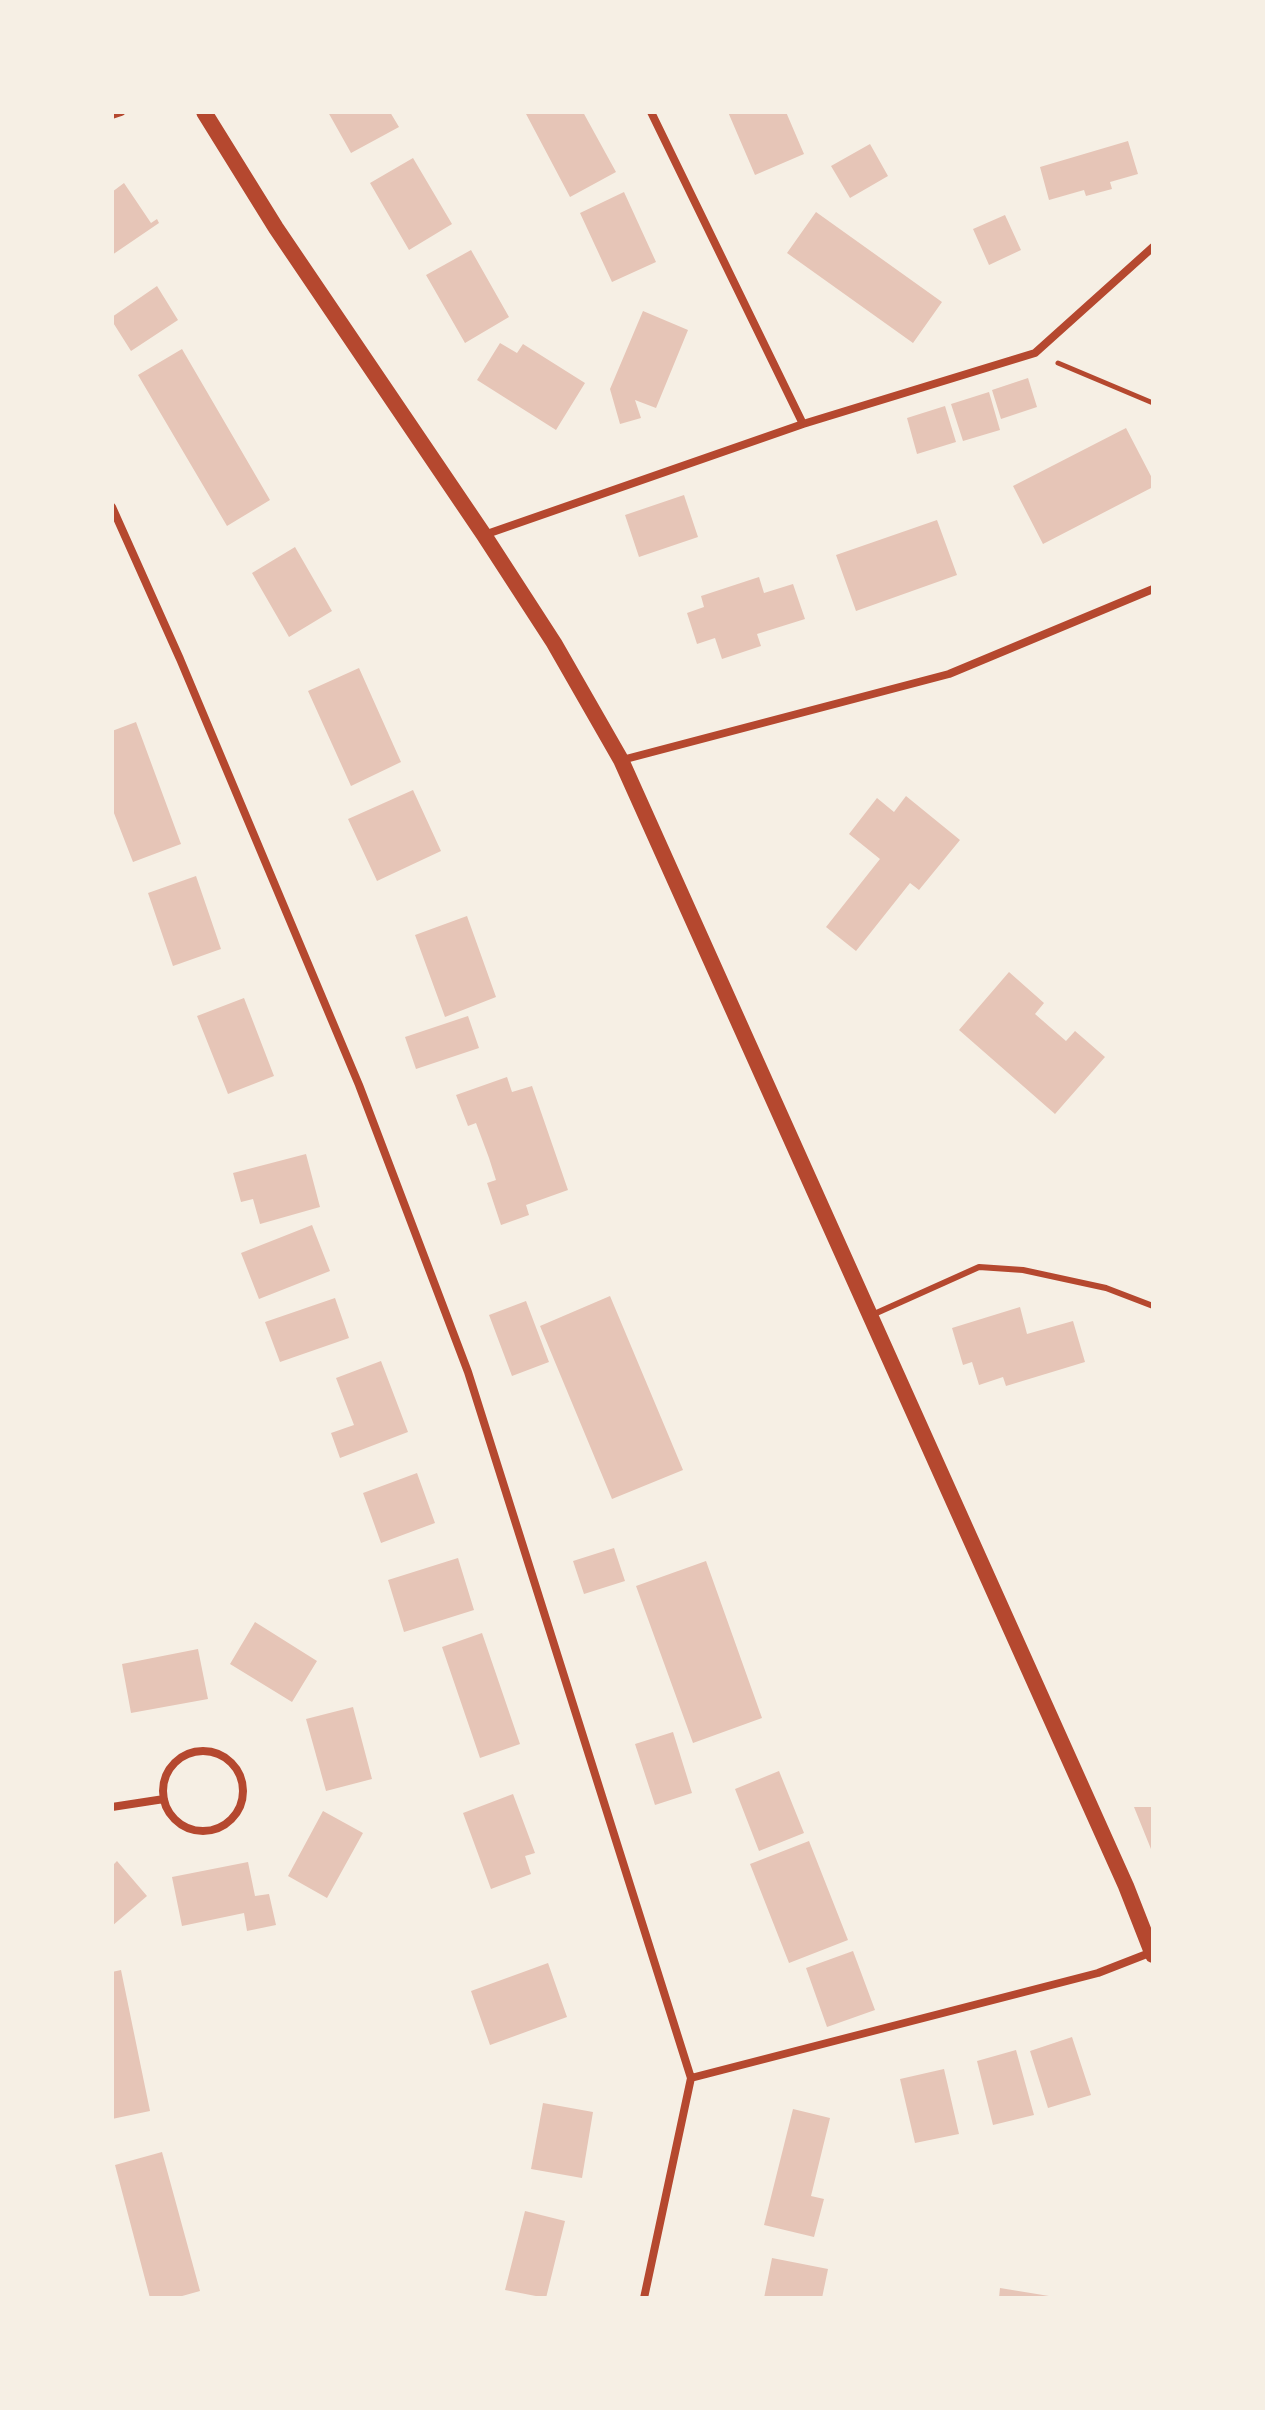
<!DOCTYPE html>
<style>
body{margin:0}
#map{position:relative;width:1265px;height:2410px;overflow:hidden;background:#f6efe4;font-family:Montserrat,sans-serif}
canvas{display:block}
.frame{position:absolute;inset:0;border:114px solid #f6efe4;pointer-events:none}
</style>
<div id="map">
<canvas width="1265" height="2410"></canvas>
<div class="frame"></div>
</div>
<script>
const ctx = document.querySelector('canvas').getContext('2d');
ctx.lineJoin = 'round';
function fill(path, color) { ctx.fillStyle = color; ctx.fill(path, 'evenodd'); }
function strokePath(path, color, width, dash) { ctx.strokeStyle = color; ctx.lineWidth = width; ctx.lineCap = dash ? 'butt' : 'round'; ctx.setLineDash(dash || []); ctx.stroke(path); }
fill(new Path2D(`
 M 328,112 L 390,112 L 399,127 L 351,153 Z
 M 525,112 L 583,112 L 616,172 L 570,197 Z
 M 728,112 L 786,112 L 804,154 L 755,175 Z
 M 1128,141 L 1138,174 L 1110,182 L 1112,189 L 1086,196 L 1084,190 L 1049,200 L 1040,167 Z
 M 870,144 L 888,176 L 850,198 L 831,166 Z
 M 413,158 L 452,224 L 409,250 L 370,183 Z
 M 124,183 L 151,223 L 157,219 L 159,223 L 112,255 L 112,192 Z
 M 624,192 L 656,262 L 612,282 L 580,213 Z
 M 816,212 L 942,302 L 913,343 L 787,253 Z
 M 1005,215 L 1021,250 L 989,265 L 973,229 Z
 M 471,250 L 509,317 L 465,343 L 426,275 Z
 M 157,286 L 178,320 L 131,351 L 112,321 L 112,317 Z
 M 643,311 L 688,330 L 656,408 L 635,400 L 641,418 L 620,424 L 610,389 Z
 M 500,343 L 517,353 L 523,344 L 585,383 L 556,430 L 477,380 Z
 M 182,349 L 270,500 L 227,526 L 138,375 Z
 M 1028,378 L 1037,407 L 1001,419 L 992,390 Z
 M 989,392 L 1000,430 L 963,441 L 951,404 Z
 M 945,406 L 956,442 L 917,454 L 907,418 Z
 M 1126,428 L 1153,480 L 1153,487 L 1043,544 L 1013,486 Z
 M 684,495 L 698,537 L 639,557 L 625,515 Z
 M 937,520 L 957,575 L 856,611 L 836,555 Z
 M 295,547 L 332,611 L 289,637 L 252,573 Z
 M 759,577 L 764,593 L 793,584 L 805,619 L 757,634 L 761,646 L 722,659 L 715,638 L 697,644 L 687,613 L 704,607 L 701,596 Z
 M 359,668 L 401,762 L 351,786 L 308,691 Z
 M 136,722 L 181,844 L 133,862 L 112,808 L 112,731 Z
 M 413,790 L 441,851 L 377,881 L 348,819 Z
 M 906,796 L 960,840 L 919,890 L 910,883 L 856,951 L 826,927 L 880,859 L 849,834 L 877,798 L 894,812 Z
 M 196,876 L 221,949 L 173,966 L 148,893 Z
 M 467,916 L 496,997 L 445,1017 L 415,935 Z
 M 1009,972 L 1044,1003 L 1035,1014 L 1066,1041 L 1075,1031 L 1105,1057 L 1055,1114 L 959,1030 Z
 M 244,998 L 274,1076 L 228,1094 L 197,1016 Z
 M 468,1016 L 479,1048 L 416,1069 L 405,1037 Z
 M 507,1077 L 512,1092 L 532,1086 L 568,1190 L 526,1205 L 529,1215 L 501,1225 L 487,1183 L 496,1180 L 489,1158 L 476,1123 L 468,1126 L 456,1095 Z
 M 306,1154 L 320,1207 L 260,1224 L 253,1199 L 241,1202 L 233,1173 Z
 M 312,1225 L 330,1271 L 259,1299 L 241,1253 Z
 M 610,1296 L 683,1470 L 612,1499 L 540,1326 Z
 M 335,1298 L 349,1338 L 280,1362 L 265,1322 Z
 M 526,1301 L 549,1362 L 512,1376 L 489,1315 Z
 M 1020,1307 L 1027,1334 L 1073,1321 L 1085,1362 L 1006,1386 L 1003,1377 L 979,1385 L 972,1362 L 963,1365 L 952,1328 Z
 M 381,1361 L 408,1432 L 340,1458 L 331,1433 L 354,1425 L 336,1378 Z
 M 417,1473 L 435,1523 L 381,1543 L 363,1493 Z
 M 614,1548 L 625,1581 L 584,1594 L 573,1561 Z
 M 458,1558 L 474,1610 L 404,1632 L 388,1580 Z
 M 706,1561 L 762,1718 L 693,1743 L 636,1586 Z
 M 255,1622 L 317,1661 L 292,1702 L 230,1664 Z
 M 482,1633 L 520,1744 L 480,1758 L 442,1647 Z
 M 198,1649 L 208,1699 L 131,1713 L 122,1664 Z
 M 353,1707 L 372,1779 L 326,1791 L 306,1719 Z
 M 673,1732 L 692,1793 L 655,1805 L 635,1744 Z
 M 779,1771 L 804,1833 L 759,1851 L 735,1789 Z
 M 513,1794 L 535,1853 L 525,1856 L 531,1874 L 491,1889 L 463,1813 Z
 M 1134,1807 L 1153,1807 L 1153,1854 Z
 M 323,1811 L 363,1833 L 327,1898 L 288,1876 Z
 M 809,1841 L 848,1940 L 789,1963 L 750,1864 Z
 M 117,1861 L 147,1896 L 112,1926 L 112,1866 Z
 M 248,1862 L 255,1896 L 269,1894 L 276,1925 L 247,1931 L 244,1913 L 182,1926 L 172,1877 Z
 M 853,1951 L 875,2010 L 827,2027 L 806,1968 Z
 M 548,1963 L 567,2017 L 490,2045 L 471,1991 Z
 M 121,1970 L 150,2111 L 112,2119 L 112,1972 Z
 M 1072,2037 L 1091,2095 L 1048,2108 L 1030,2051 Z
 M 1016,2050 L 1034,2115 L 993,2125 L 977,2061 Z
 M 944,2069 L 959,2134 L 915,2143 L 900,2079 Z
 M 543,2103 L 593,2112 L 582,2178 L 531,2169 Z
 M 793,2109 L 830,2118 L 811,2196 L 824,2199 L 814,2237 L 764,2225 Z
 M 162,2152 L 200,2291 L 175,2298 L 150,2298 L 115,2165 Z
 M 525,2211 L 565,2221 L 546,2298 L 505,2290 Z
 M 772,2258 L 828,2269 L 822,2298 L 764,2298 Z
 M 1000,2288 L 1049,2296 L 1049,2298 L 999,2298 Z`), '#e6c5b7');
strokePath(new Path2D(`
 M 1058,363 L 1153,403`), '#b5482f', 5);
strokePath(new Path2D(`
 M 872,1315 L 979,1267 L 1023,1270 L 1106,1288 L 1153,1306`), '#b5482f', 6);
strokePath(new Path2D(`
 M 651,112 L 803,424
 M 112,115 L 121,112
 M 112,507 L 180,659 L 359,1085 L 468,1372 L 691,2078 L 644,2298
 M 484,535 L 803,424 L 1035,353 L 1153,247
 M 622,760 L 949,674 L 1153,589
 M163 1791a40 40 0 1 1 80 0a40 40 0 1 1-80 0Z
 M 112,1807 L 164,1799
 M 691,2078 L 1098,1973 L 1152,1952`), '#b5482f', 8);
strokePath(new Path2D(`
 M 204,112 L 276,228 L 484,535 L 554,643 L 621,760 L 1126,1886 L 1153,1955`), '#b5482f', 16);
</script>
